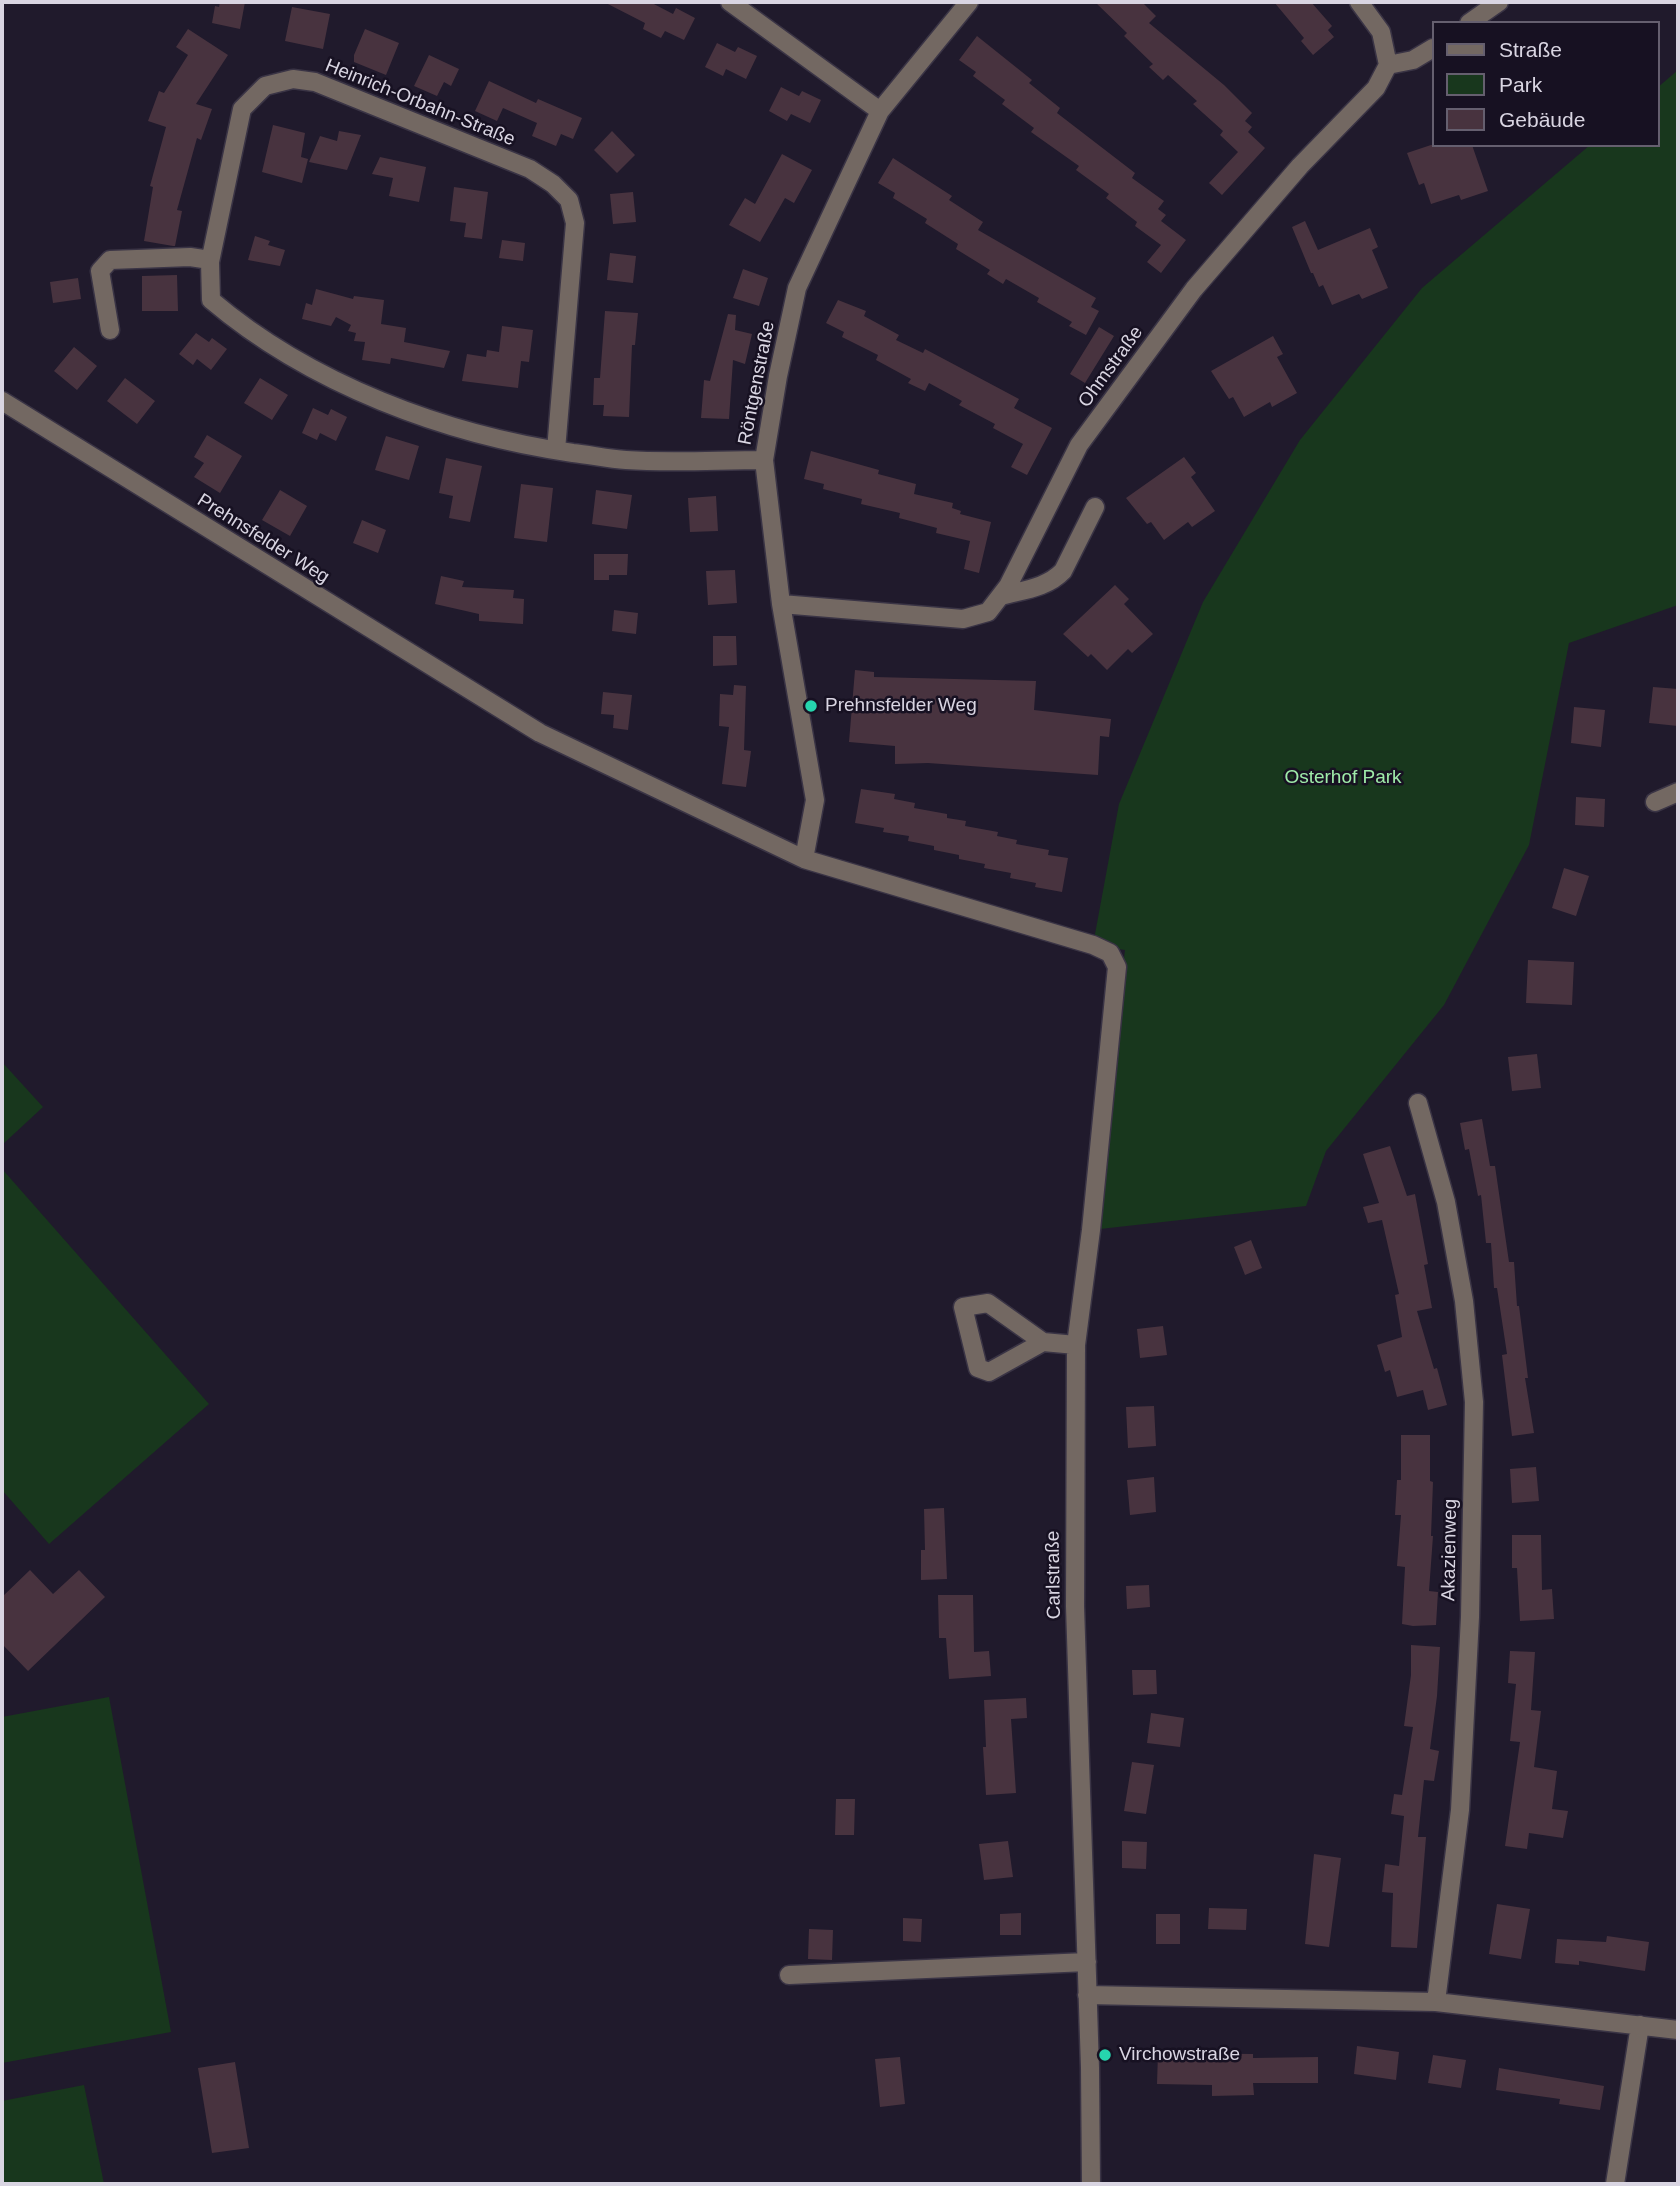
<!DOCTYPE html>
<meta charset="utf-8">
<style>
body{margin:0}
#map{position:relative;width:1680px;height:2186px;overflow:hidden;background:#201a2c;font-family:Arial,sans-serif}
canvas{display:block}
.frame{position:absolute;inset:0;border:4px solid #d9d5e2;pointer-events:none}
.legend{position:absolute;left:1432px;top:21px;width:228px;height:126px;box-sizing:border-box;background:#171122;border:2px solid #655f6f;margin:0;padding:9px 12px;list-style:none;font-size:21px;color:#d9d5e2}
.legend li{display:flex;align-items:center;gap:14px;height:35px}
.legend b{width:35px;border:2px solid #655f6f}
</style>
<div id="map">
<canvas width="1680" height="2186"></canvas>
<div class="frame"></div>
<ul class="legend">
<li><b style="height:9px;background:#736862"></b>Straße</li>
<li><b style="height:19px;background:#18371d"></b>Park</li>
<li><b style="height:19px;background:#48333f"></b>Gebäude</li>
</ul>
</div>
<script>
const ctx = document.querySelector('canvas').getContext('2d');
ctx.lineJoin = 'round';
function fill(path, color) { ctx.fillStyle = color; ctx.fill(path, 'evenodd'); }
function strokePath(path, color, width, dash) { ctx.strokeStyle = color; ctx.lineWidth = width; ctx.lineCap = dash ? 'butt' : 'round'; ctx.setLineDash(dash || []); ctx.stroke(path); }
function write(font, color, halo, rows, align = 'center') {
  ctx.font = font + ' Arial,sans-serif'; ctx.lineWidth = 5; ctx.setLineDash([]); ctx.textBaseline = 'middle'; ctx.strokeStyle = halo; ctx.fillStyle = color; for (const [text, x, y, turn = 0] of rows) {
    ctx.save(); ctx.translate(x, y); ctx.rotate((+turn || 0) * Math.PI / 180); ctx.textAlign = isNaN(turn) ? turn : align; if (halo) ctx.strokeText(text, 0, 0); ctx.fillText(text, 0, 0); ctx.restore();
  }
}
fill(new Path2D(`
 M 1678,70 L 1678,605 L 1569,643 L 1529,845 L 1444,1005 L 1326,1151 L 1306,1206 L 1091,1230 L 1125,950 L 1093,945 L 1119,804 L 1203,602 L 1300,440 L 1422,288 L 1590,145 L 1657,145 L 1657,88 Z
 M 2,1062 L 43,1107 L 2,1145 Z
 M 3,1170 L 209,1404 L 49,1544 L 2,1490 Z
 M 109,1697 L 171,2032 L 2,2063 L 2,1717 Z
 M 84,2085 L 104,2184 L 2,2184 L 2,2101 Z`), '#18371d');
fill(new Path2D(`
 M 220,2 L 245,2 L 240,29 L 212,23 L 215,6 L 219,7 Z
 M 604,2 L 650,2 L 673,14 L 676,8 L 695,18 L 684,40 L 665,31 L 661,38 L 643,29 L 645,23 Z
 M 1095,2 L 1142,2 L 1156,16 L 1149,23 L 1224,85 L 1252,113 L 1245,121 L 1252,127 L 1248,132 L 1265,148 L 1222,195 L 1209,183 L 1238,152 L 1220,135 L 1223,131 L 1193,104 L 1197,101 L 1168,75 L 1163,80 L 1149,67 L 1153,64 L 1124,36 L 1127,33 Z
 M 1274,2 L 1311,2 L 1332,26 L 1328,30 L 1334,37 L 1313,55 L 1301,41 L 1304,38 Z
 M 292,7 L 330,14 L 323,49 L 285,41 Z
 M 188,29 L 228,55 L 196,104 L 212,109 L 201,140 L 197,138 L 177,210 L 182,211 L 175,246 L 173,246 L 144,241 L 153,187 L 150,186 L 166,127 L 148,121 L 159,91 L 164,93 L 188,55 L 176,47 Z
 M 365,29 L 399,43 L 386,75 L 354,62 L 354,55 Z
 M 977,36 L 1032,80 L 1029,83 L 1060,108 L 1057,113 L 1135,173 L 1132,178 L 1164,201 L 1158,209 L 1166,215 L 1161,221 L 1186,240 L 1161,273 L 1147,262 L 1161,245 L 1135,226 L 1137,222 L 1106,198 L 1109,194 L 1076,170 L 1079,166 L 1031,132 L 1034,128 L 1002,104 L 1005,100 L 973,76 L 976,72 L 959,60 Z
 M 717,43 L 735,52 L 738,47 L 757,56 L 746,79 L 726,69 L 723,76 L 705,67 Z
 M 429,55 L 459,69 L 451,86 L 444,82 L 437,96 L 414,86 Z
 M 489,81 L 536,103 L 538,99 L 582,118 L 573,139 L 561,134 L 556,146 L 532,136 L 537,123 L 503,108 L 497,121 L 475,111 Z
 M 781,87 L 799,96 L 802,91 L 821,100 L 810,123 L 791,114 L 787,121 L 769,111 Z
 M 273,125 L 305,133 L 301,157 L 308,159 L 302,183 L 262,172 Z
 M 339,131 L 361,135 L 347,170 L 309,162 L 320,136 L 337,141 Z
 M 612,131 L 635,155 L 617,173 L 594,150 Z
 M 1431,145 L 1472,145 L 1488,191 L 1461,200 L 1459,195 L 1431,204 L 1424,183 L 1419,185 L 1407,153 Z
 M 782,154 L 812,170 L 794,203 L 785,198 L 760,242 L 729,225 L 745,198 L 755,204 Z
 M 380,157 L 426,167 L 419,202 L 389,196 L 393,178 L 372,174 Z
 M 893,158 L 952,196 L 949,200 L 983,222 L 978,230 L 1096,298 L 1091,307 L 1099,311 L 1086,335 L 1069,326 L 1072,322 L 1037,302 L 1039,298 L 1006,279 L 1003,284 L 987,274 L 990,270 L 956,249 L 958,244 L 925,223 L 927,219 L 893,198 L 895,193 L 878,183 Z
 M 454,187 L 488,192 L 482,239 L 464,237 L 466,223 L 450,221 Z
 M 633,192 L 636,222 L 613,224 L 610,194 Z
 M 1305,221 L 1318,250 L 1370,228 L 1378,247 L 1372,250 L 1388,288 L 1362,299 L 1359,294 L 1332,305 L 1323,285 L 1319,287 L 1313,273 L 1311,273 L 1292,227 Z
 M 255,236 L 270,241 L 268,245 L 285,250 L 280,266 L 248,260 Z
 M 502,240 L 525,243 L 523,261 L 499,258 Z
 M 610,253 L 636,256 L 633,283 L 607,280 Z
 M 743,269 L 768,278 L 759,306 L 733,298 Z
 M 177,275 L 178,311 L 142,311 L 142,276 Z
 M 78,278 L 81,299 L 53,303 L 50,282 Z
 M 316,289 L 353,299 L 354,296 L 384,300 L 381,324 L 406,328 L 404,342 L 450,351 L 444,368 L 391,358 L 390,364 L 362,360 L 365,342 L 354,341 L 356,333 L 348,331 L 351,325 L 336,317 L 331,326 L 302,319 L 306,303 L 312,305 Z
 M 838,300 L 866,311 L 864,316 L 899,335 L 896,340 L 923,353 L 925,349 L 1019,399 L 1014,408 L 1052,428 L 1027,475 L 1011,467 L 1023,444 L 993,428 L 995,424 L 959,405 L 962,401 L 929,383 L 925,391 L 908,383 L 911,379 L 876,360 L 878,355 L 842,337 L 844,332 L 826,323 Z
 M 605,311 L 638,313 L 635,345 L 632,345 L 629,417 L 603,416 L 604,405 L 593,405 L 594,378 L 600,378 Z
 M 728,314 L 736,315 L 735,330 L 752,334 L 745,364 L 733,360 L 729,419 L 701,418 L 704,380 L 710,381 Z
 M 502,326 L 533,330 L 529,362 L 521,361 L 518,388 L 462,381 L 467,354 L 486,357 L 487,350 L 499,352 Z
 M 1099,327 L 1114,336 L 1085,383 L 1070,374 Z
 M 196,333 L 209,342 L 212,338 L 227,349 L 211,370 L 197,359 L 193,365 L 179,354 Z
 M 1273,336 L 1283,354 L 1277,357 L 1297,393 L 1272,407 L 1270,402 L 1244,417 L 1233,397 L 1229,399 L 1211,371 Z
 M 74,347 L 97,366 L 77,390 L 54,371 Z
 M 125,378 L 155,401 L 137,424 L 107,401 Z
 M 260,378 L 288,395 L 272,420 L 244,403 Z
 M 313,408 L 328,415 L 331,409 L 347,417 L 336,441 L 320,433 L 317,440 L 302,433 Z
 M 207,435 L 242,456 L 220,493 L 194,477 L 204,463 L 194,457 Z
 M 386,436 L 419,446 L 409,480 L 375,470 Z
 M 811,451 L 879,470 L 878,474 L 916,484 L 914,494 L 953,503 L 952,508 L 961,511 L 960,514 L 991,522 L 979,573 L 964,569 L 970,541 L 936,533 L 937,528 L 899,518 L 900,513 L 861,504 L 862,499 L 823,489 L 824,484 L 804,479 Z
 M 1184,457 L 1196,473 L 1191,477 L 1215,511 L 1192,527 L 1188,522 L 1164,540 L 1151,522 L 1147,524 L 1126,498 Z
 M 446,458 L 482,466 L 470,522 L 449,518 L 453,496 L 439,493 Z
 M 521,484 L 553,488 L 547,542 L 514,538 Z
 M 280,490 L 307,506 L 290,536 L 262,520 Z
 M 596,490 L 632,495 L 627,529 L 592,524 Z
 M 716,496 L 718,531 L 690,532 L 688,498 Z
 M 362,520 L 386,530 L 378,553 L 353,543 Z
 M 594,554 L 628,554 L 627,575 L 609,575 L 609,580 L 594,580 Z
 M 735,570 L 737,603 L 708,605 L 706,571 Z
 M 441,576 L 464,581 L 462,587 L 514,590 L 513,598 L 524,599 L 523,624 L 479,621 L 479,614 L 435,604 Z
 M 1115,585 L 1129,599 L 1124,604 L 1153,634 L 1132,653 L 1128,649 L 1107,670 L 1091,654 L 1088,657 L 1063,634 Z
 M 614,610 L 638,613 L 636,634 L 612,631 Z
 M 713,636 L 736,636 L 737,665 L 713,666 Z
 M 855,670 L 874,672 L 874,677 L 1036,681 L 1034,710 L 1111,719 L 1109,737 L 1100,736 L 1098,775 L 928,763 L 895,764 L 895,746 L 849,742 Z
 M 734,685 L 746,686 L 744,750 L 751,751 L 746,787 L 722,784 L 729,727 L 719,726 L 720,694 L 733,695 Z
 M 1653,687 L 1678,689 L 1678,726 L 1649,723 Z
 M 603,692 L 632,695 L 628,730 L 613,728 L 614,715 L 601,714 Z
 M 1574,707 L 1605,710 L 1601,747 L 1571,743 Z
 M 861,789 L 895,794 L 894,799 L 915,803 L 914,808 L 947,814 L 947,818 L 966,821 L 965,826 L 998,832 L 997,836 L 1017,840 L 1016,844 L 1049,850 L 1048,855 L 1068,858 L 1062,892 L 1035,887 L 1036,883 L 1010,878 L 1011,873 L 984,868 L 985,864 L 959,859 L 959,855 L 934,850 L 934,846 L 908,841 L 909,836 L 883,832 L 884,828 L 855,823 Z
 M 1576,797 L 1605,799 L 1604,827 L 1575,825 Z
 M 1564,868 L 1589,876 L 1576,916 L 1552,908 Z
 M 1528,960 L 1574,962 L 1572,1005 L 1526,1003 Z
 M 1537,1054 L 1541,1088 L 1512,1091 L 1508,1057 Z
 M 1482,1119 L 1490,1166 L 1495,1166 L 1509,1262 L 1514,1262 L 1517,1306 L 1519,1306 L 1528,1378 L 1525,1378 L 1534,1433 L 1512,1436 L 1502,1355 L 1507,1354 L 1497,1288 L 1494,1288 L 1491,1243 L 1486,1243 L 1481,1195 L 1478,1196 L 1469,1149 L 1465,1150 L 1460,1123 Z
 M 1390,1146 L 1407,1196 L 1415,1194 L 1428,1264 L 1424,1265 L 1432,1308 L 1417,1311 L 1434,1369 L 1437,1368 L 1447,1405 L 1428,1410 L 1423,1390 L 1397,1397 L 1390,1370 L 1385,1372 L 1377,1345 L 1402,1337 L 1395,1295 L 1399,1294 L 1382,1220 L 1368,1223 L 1363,1207 L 1379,1203 L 1363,1154 Z
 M 1251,1240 L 1262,1268 L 1245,1275 L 1234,1247 Z
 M 1163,1326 L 1167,1355 L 1140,1358 L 1137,1329 Z
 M 1154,1406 L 1156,1446 L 1128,1448 L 1126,1407 Z
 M 1401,1435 L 1430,1435 L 1430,1481 L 1433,1482 L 1431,1536 L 1433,1536 L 1429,1591 L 1438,1592 L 1436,1625 L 1413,1626 L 1402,1624 L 1405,1567 L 1397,1566 L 1401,1515 L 1395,1515 L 1397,1480 L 1401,1480 Z
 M 1536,1467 L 1539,1501 L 1512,1503 L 1510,1469 Z
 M 1154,1477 L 1156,1512 L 1130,1515 L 1127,1480 Z
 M 944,1508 L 947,1579 L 921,1580 L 921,1550 L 925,1550 L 924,1509 Z
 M 1512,1535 L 1541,1535 L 1542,1590 L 1552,1589 L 1554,1619 L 1520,1621 L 1517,1568 L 1512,1568 Z
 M 30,1570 L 53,1594 L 79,1570 L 105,1597 L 28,1671 L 2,1644 L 2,1597 Z
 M 1149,1585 L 1150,1607 L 1127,1609 L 1126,1586 Z
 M 938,1595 L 973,1595 L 974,1652 L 989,1651 L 991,1676 L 949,1679 L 946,1638 L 939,1638 Z
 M 1411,1645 L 1440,1647 L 1437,1696 L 1430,1749 L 1439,1751 L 1434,1781 L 1424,1780 L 1418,1837 L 1426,1837 L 1417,1948 L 1391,1947 L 1393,1893 L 1382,1892 L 1385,1864 L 1399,1866 L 1404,1816 L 1391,1814 L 1394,1794 L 1402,1795 L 1413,1727 L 1404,1726 L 1411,1675 Z
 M 1510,1651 L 1535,1652 L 1531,1710 L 1541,1711 L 1534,1767 L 1557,1771 L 1552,1809 L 1568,1811 L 1563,1838 L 1529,1833 L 1527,1849 L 1505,1846 L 1520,1742 L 1510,1741 L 1516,1684 L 1508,1683 Z
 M 1132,1670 L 1156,1670 L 1157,1694 L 1133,1695 Z
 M 1026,1698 L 1027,1718 L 1011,1719 L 1016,1793 L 986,1795 L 983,1747 L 986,1747 L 984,1700 Z
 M 1151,1713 L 1184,1718 L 1180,1747 L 1147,1743 Z
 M 1132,1762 L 1154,1765 L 1146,1814 L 1124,1811 Z
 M 836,1799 L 855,1799 L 854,1835 L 835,1835 Z
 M 1008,1841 L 1013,1877 L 984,1880 L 979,1844 Z
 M 1122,1841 L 1147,1842 L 1146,1869 L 1122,1868 Z
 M 1314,1854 L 1341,1858 L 1329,1947 L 1305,1944 Z
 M 1497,1904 L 1530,1909 L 1521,1959 L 1489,1954 Z
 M 1209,1908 L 1247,1909 L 1246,1930 L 1208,1929 Z
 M 1021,1913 L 1021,1935 L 1000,1935 L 1000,1914 Z
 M 1156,1914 L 1180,1914 L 1180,1944 L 1156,1944 Z
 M 903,1918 L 922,1919 L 921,1942 L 903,1941 Z
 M 809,1929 L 833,1930 L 832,1960 L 808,1959 Z
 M 1607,1936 L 1649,1942 L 1645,1971 L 1579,1961 L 1579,1965 L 1555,1963 L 1557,1939 L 1606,1942 Z
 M 1357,2046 L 1399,2052 L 1396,2080 L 1354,2074 Z
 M 1158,2053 L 1253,2054 L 1253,2058 L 1318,2057 L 1318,2083 L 1253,2083 L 1254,2095 L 1212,2096 L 1212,2085 L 1157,2084 Z
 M 1433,2055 L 1466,2060 L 1461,2088 L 1428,2083 Z
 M 900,2057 L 905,2104 L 880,2107 L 875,2059 Z
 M 235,2062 L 249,2148 L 212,2153 L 198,2068 Z
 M 1499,2068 L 1604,2086 L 1600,2110 L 1559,2104 L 1560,2099 L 1496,2090 Z`), '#48333f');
const minor = new Path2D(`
 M 730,2 L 880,111
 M 1469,23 L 1499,2
 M 1388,65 L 1413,60 L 1433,48
 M 110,330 L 100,271 L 110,260 L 190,257 L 210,260
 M 2,401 L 540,733 L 804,859 L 1093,945 L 1110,953 L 1117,967 L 1091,1230 L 1076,1345 L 1075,1606 L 1090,2068 L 1091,2184
 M 556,450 L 575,223 L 569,200 L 553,184 L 530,169 L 315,82 L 293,79 L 265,86 L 242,109 L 210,262 L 211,300 C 310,384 446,435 573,453 C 591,455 609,459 626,460 C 672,463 718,460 764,460
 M 1001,596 C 1023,590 1047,588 1063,571 L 1095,507
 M 781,604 L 963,619 L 988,612 L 1008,586 L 1079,445 L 1194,289 L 1300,166 L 1376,88 L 1388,65 L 1381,32 L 1359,2
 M 1655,802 L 1678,792
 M 804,859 L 815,800 L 781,604 L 764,460 L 778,376 L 797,288 L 880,111 L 969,2
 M 1418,1103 L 1446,1202 L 1464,1301 L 1474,1402 L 1470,1617 L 1460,1810 L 1436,2002
 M 1043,1342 L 989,1372 L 978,1368 L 963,1307 L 988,1303 L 1043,1342 L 1076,1345
 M 789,1975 L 1087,1962
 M 1087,1995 L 1436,2002 L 1678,2030
 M 1615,2184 L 1640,2025`);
strokePath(minor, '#3a3445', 21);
strokePath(minor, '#736862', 18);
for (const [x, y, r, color] of [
 [811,706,7,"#26d5ae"],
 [1105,2055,7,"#26d5ae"]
]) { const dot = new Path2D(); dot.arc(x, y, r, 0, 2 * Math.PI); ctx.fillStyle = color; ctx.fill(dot); strokePath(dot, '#171122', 2.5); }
write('19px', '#d9d5e2', '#171122', [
 ["Heinrich-Orbahn-Straße",420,103,22],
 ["Ohmstraße",1111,367,-54],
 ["Röntgenstraße",757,383,-79],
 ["Prehnsfelder Weg",263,539,32],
 ["Akazienweg",1450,1550,-89],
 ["Carlstraße",1054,1575,-91]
]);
write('19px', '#d9d5e2', '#171122', [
 ["Prehnsfelder Weg",825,706],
 ["Virchowstraße",1119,2055]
], 'left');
write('19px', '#9feba9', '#171122', [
 ["Osterhof Park",1343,778]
]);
</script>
